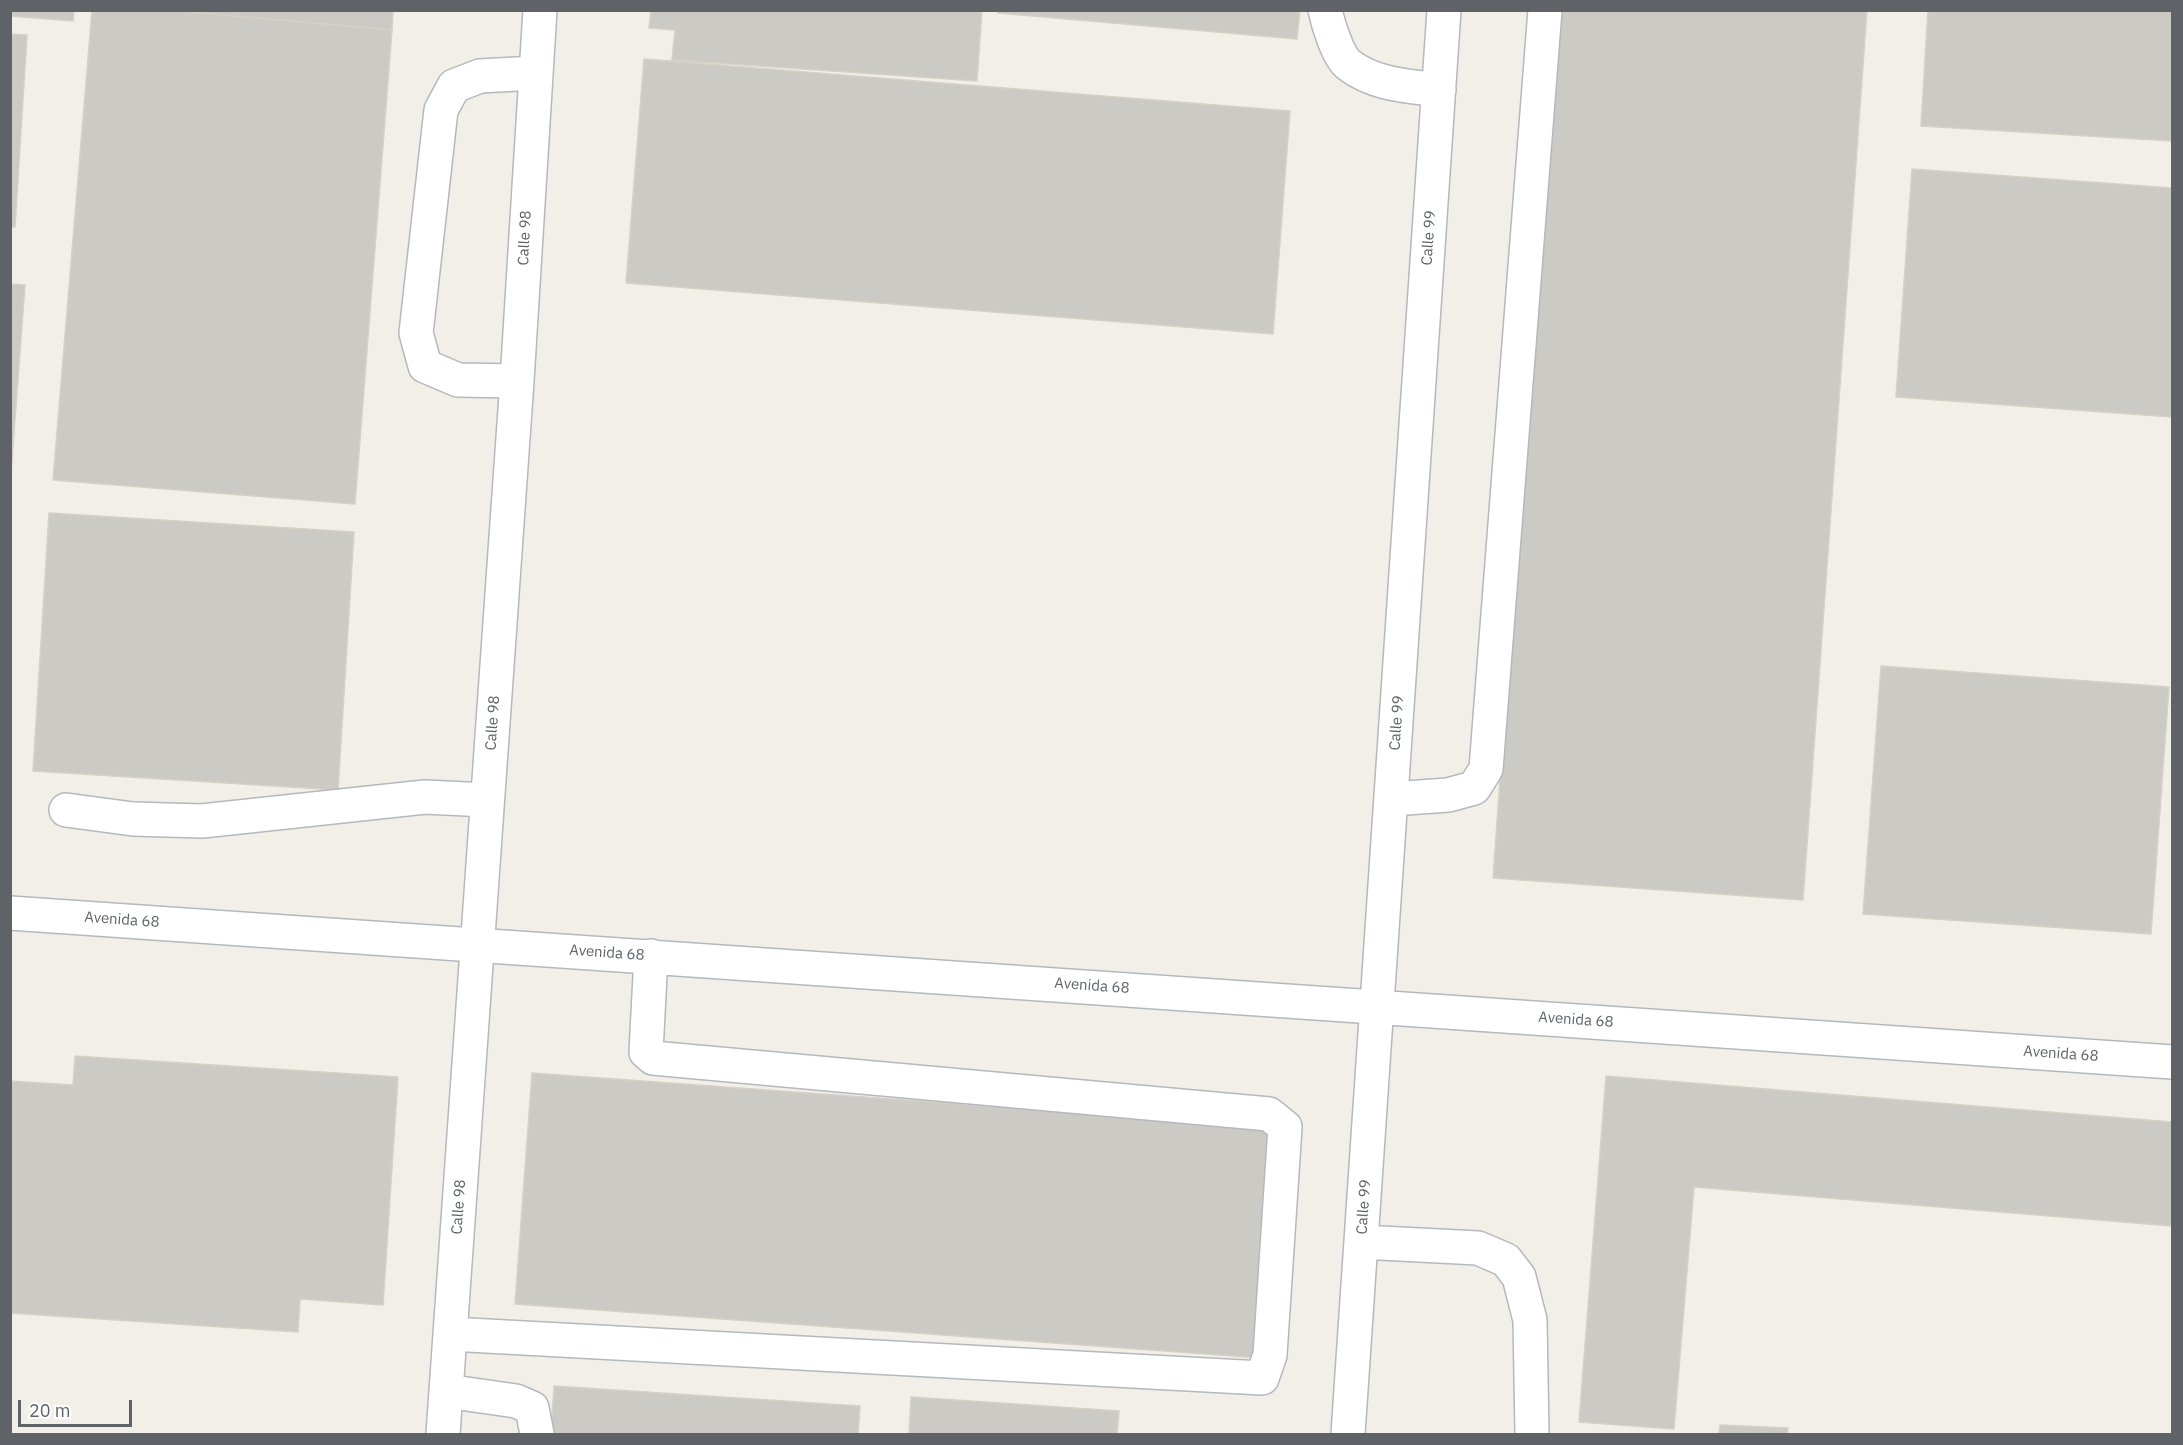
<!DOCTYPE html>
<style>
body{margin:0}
#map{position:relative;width:2183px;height:1445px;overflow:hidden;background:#f1efe8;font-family:"IBM Plex Sans",sans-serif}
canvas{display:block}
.frame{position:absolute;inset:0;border:12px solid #5f6368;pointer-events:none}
.scale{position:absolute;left:18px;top:1400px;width:114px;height:27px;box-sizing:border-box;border:3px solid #5f6368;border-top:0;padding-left:8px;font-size:18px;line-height:21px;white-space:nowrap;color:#5f6368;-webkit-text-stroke:4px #fff;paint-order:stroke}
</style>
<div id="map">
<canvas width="2183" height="1445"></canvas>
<div class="frame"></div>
<div class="scale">20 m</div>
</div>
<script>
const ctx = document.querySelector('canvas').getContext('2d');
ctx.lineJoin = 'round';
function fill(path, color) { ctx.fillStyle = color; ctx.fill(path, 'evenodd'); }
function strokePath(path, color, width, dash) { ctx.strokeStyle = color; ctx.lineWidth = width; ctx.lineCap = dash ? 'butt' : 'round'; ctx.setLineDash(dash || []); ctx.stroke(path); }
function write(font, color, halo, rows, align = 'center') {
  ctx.font = font + ' "IBM Plex Sans",sans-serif'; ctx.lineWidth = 5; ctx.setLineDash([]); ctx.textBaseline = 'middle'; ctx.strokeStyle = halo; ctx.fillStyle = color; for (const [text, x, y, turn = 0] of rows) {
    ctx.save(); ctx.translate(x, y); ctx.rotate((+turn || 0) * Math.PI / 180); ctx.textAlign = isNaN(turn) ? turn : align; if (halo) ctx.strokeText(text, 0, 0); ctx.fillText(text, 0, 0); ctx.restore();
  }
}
const building = new Path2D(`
 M 10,10 L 74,10 L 73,21 L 10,16 Z
 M 92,10 L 167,10 L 392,30 L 355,504 L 53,480 Z
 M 167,10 L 393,10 L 392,30 Z
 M 651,10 L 982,10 L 977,81 L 672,60 L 675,30 L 649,28 Z
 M 998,10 L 1300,10 L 1297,39 L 998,13 Z
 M 1555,10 L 1867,10 L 1803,900 L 1493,878 Z
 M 1928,10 L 2172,10 L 2172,141 L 1921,126 Z
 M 10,34 L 27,35 L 15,227 L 10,227 Z
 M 644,59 L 1290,111 L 1273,334 L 626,283 Z
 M 1912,169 L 2172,188 L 2172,417 L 1896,397 Z
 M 10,284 L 25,285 L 11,473 L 10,473 Z
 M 49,513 L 354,532 L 338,790 L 33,771 Z
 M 1881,666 L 2169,687 L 2151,934 L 1863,914 Z
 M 75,1056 L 398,1077 L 383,1305 L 300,1299 L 298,1332 L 10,1313 L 10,1081 L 73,1085 Z
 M 532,1073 L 1278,1127 L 1261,1358 L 515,1304 Z
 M 1606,1076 L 2172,1122 L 2172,1226 L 1694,1187 L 1674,1429 L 1579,1422 Z
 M 554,1386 L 860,1406 L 858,1434 L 551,1434 Z
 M 911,1397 L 1119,1411 L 1117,1434 L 909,1434 Z
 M 1720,1425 L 1788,1428 L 1787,1434 L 1719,1434 Z`);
fill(building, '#cccac5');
strokePath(building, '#d6d1c6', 1.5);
const minor = new Path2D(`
 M 1325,10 C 1328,24 1338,57 1349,65 C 1375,85 1408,86 1439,90
 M 517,381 L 458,380 L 425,366 L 416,333 L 441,110 L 454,86 L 480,76 L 535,73
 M 1392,799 L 1448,795 L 1474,788 L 1486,769 L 1545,10
 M 66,810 L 133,819 L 202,821 L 425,797 L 487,800
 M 10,913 L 2172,1062
 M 1361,1242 L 1478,1248 L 1506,1260 L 1519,1277 L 1530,1320 L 1532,1434
 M 450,1334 L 1262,1378 L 1270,1355 L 1285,1127 L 1269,1114 L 653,1058 L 646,1052 L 651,956
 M 446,1391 L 516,1401 L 532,1408 L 537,1434
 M 443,1434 L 517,381 L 540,10
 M 1348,1434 L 1444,10`);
strokePath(minor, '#b5b8bc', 36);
strokePath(minor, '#fff', 33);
write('15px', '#5f6368', '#fff', [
 ["Calle 98",525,238,-87],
 ["Calle 99",1429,238,-86],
 ["Calle 98",493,723,-86],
 ["Calle 99",1397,723,-86],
 ["Avenida 68",122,920,4],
 ["Avenida 68",607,953,4],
 ["Avenida 68",1092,986,4],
 ["Avenida 68",1576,1020,4],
 ["Avenida 68",2061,1054,4],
 ["Calle 98",459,1207,-86],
 ["Calle 99",1364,1207,-86]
]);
</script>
